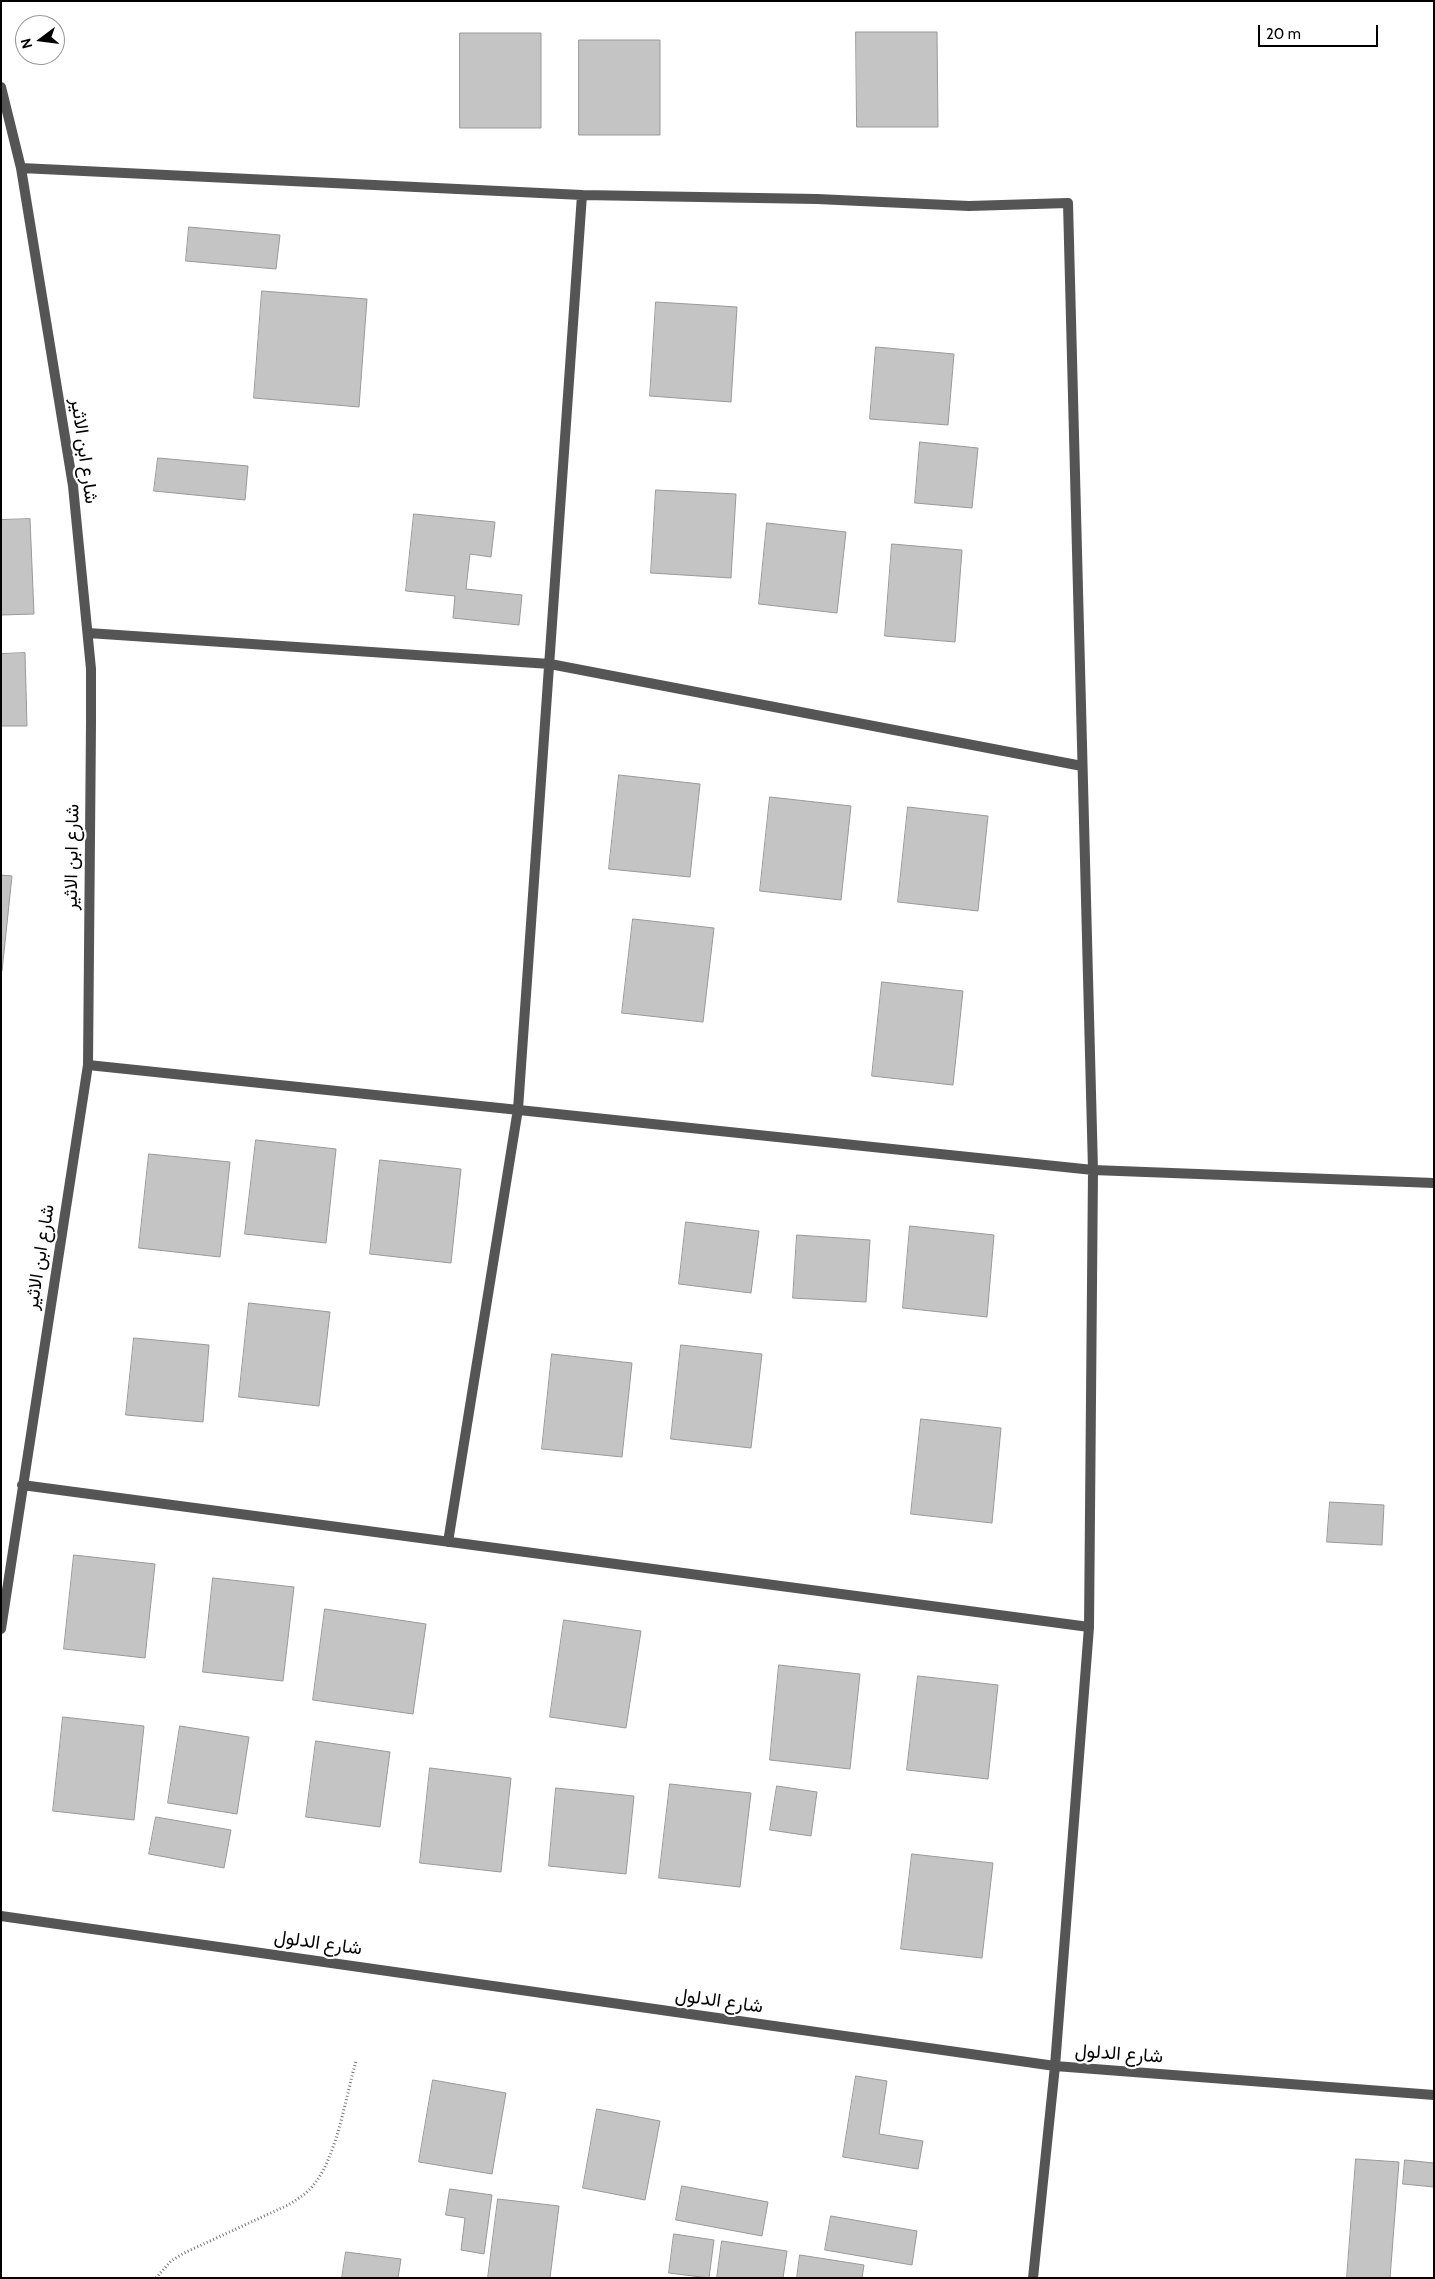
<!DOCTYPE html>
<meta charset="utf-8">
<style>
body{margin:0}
#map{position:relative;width:1435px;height:2279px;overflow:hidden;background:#fff;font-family:Cabin,sans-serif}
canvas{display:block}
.frame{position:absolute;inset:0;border:2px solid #000;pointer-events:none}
.north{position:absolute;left:15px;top:15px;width:50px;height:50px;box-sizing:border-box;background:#fff;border:1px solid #999;border-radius:50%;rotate:255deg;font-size:14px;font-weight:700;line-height:20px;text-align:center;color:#000}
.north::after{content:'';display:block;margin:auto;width:18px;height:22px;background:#000;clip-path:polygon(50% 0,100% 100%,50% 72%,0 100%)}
.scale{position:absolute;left:1258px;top:25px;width:120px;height:22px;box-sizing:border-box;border:2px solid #000;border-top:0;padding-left:6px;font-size:15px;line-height:18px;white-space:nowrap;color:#000;-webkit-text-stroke:4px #fff;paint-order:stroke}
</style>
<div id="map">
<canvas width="1435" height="2279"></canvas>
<div class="frame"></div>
<div class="north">N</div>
<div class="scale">20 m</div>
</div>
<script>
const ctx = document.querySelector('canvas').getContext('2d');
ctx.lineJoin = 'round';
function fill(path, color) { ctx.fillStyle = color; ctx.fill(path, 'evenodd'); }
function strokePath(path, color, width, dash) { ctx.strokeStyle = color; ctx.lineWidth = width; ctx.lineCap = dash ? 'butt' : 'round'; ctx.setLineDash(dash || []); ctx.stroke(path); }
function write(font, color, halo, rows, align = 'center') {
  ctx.font = font + ' Cabin,Vazirmatn,sans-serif'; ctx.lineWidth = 4.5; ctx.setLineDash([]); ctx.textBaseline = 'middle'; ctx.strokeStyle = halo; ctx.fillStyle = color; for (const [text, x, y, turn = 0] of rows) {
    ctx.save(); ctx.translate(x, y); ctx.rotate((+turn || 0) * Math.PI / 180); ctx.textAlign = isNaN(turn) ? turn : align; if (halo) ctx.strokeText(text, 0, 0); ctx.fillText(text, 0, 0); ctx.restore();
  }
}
const building = new Path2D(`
 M 856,32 L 937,32 L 938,127 L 857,127 Z
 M 460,33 L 541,33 L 541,128 L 460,128 Z
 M 579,40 L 660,40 L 660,135 L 579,135 Z
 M 189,227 L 280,235 L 276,269 L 186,261 Z
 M 262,291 L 367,299 L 359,407 L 254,398 Z
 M 656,302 L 737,307 L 731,402 L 650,396 Z
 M 876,347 L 954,354 L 948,425 L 870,419 Z
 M 920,442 L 978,448 L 972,508 L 915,503 Z
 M 158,458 L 248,466 L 245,500 L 154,491 Z
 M 656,490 L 736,494 L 731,578 L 651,573 Z
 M 414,514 L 495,522 L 491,557 L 470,554 L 466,589 L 522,595 L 519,625 L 453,618 L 455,596 L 406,591 Z
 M 30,519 L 34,614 L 1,615 L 1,520 Z
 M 767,523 L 846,532 L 837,613 L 759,604 Z
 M 892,544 L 962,550 L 955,642 L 885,636 Z
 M 25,653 L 27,726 L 1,726 L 1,654 Z
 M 619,775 L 700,784 L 690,877 L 609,869 Z
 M 770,797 L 851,806 L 841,900 L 760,891 Z
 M 908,807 L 988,816 L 978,911 L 898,902 Z
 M 1,875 L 12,876 L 2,971 L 1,971 Z
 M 633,919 L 714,928 L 703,1022 L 622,1013 Z
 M 882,982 L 963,991 L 953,1085 L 872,1076 Z
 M 256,1140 L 336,1149 L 326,1243 L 245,1234 Z
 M 149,1154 L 230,1162 L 220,1257 L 139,1248 Z
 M 380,1160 L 461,1169 L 451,1263 L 370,1254 Z
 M 686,1222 L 759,1231 L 751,1293 L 679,1284 Z
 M 910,1226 L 994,1235 L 987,1317 L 903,1308 Z
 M 797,1235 L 870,1240 L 866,1302 L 793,1298 Z
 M 249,1303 L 330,1312 L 319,1406 L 239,1397 Z
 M 134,1338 L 209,1345 L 203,1422 L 126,1415 Z
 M 681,1345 L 762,1354 L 751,1448 L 671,1439 Z
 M 552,1354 L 632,1363 L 622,1457 L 542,1449 Z
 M 921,1419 L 1001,1428 L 992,1523 L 911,1514 Z
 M 1330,1502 L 1384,1505 L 1382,1545 L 1327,1542 Z
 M 74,1555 L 155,1564 L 145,1658 L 64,1649 Z
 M 213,1578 L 294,1587 L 283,1681 L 203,1672 Z
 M 325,1609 L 426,1624 L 413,1714 L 313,1700 Z
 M 564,1620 L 641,1631 L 626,1728 L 550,1717 Z
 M 779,1665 L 860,1674 L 850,1769 L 770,1760 Z
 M 918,1676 L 998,1685 L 988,1779 L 907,1770 Z
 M 63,1717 L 144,1726 L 134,1820 L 53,1811 Z
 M 180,1726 L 249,1737 L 237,1814 L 168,1803 Z
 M 316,1741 L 390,1752 L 380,1827 L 306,1817 Z
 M 430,1768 L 511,1778 L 501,1872 L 420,1863 Z
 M 670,1784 L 751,1793 L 740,1887 L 659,1878 Z
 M 777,1786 L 817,1792 L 811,1836 L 770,1830 Z
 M 556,1788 L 634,1796 L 626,1874 L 549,1866 Z
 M 156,1817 L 231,1830 L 224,1868 L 149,1854 Z
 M 912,1854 L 993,1863 L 982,1958 L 901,1949 Z
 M 856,2076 L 887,2081 L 879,2134 L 923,2141 L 918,2169 L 843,2157 Z
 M 433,2080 L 506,2093 L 492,2174 L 419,2162 Z
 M 597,2109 L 660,2121 L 645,2200 L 583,2188 Z
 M 1356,2159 L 1399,2162 L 1390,2278 L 1347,2278 Z
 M 1405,2160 L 1434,2163 L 1434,2187 L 1403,2184 Z
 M 682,2186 L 768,2202 L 762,2236 L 676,2220 Z
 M 450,2189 L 492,2195 L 484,2254 L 461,2250 L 465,2218 L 446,2215 Z
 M 498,2199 L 559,2206 L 550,2278 L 488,2278 Z
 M 831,2216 L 917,2231 L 912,2265 L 825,2250 Z
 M 674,2234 L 714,2240 L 709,2278 L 669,2273 Z
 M 722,2241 L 787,2251 L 783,2278 L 717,2278 Z
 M 346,2252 L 401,2259 L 398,2278 L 342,2278 Z
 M 800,2255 L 864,2265 L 862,2278 L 797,2278 Z`);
fill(building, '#c4c4c4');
strokePath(building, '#999', 1);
strokePath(new Path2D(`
 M 156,2278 L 171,2261 L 184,2253 L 288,2205 C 298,2199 308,2193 315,2183 C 337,2155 346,2096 356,2061`), '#777', 3, [1, 2.5]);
strokePath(new Path2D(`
 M 1,87 L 21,168 L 73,486 L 91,669 L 91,723 L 88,1065 L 1,1629
 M 21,168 L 582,195 L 817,199 L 969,206 L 1068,203 L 1093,1170 L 1089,1627 L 1055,2066 L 1033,2278
 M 88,633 L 550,664 L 1082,766
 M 88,1065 L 1093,1170 L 1434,1183
 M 22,1485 L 1089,1627
 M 448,1542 L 518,1109 L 582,195
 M 1,1916 L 1055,2066 L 1434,2095`), '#555', 10);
write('19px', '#000', '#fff', [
 ["شارع ابن الاثير",84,451,82],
 ["شارع ابن الاثير",72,857,-89],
 ["شارع ابن الاثير",40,1257,-81],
 ["شارع الدلول",318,1943,8],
 ["شارع الدلول",719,2001,8],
 ["شارع الدلول",1119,2054,4]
]);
</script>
